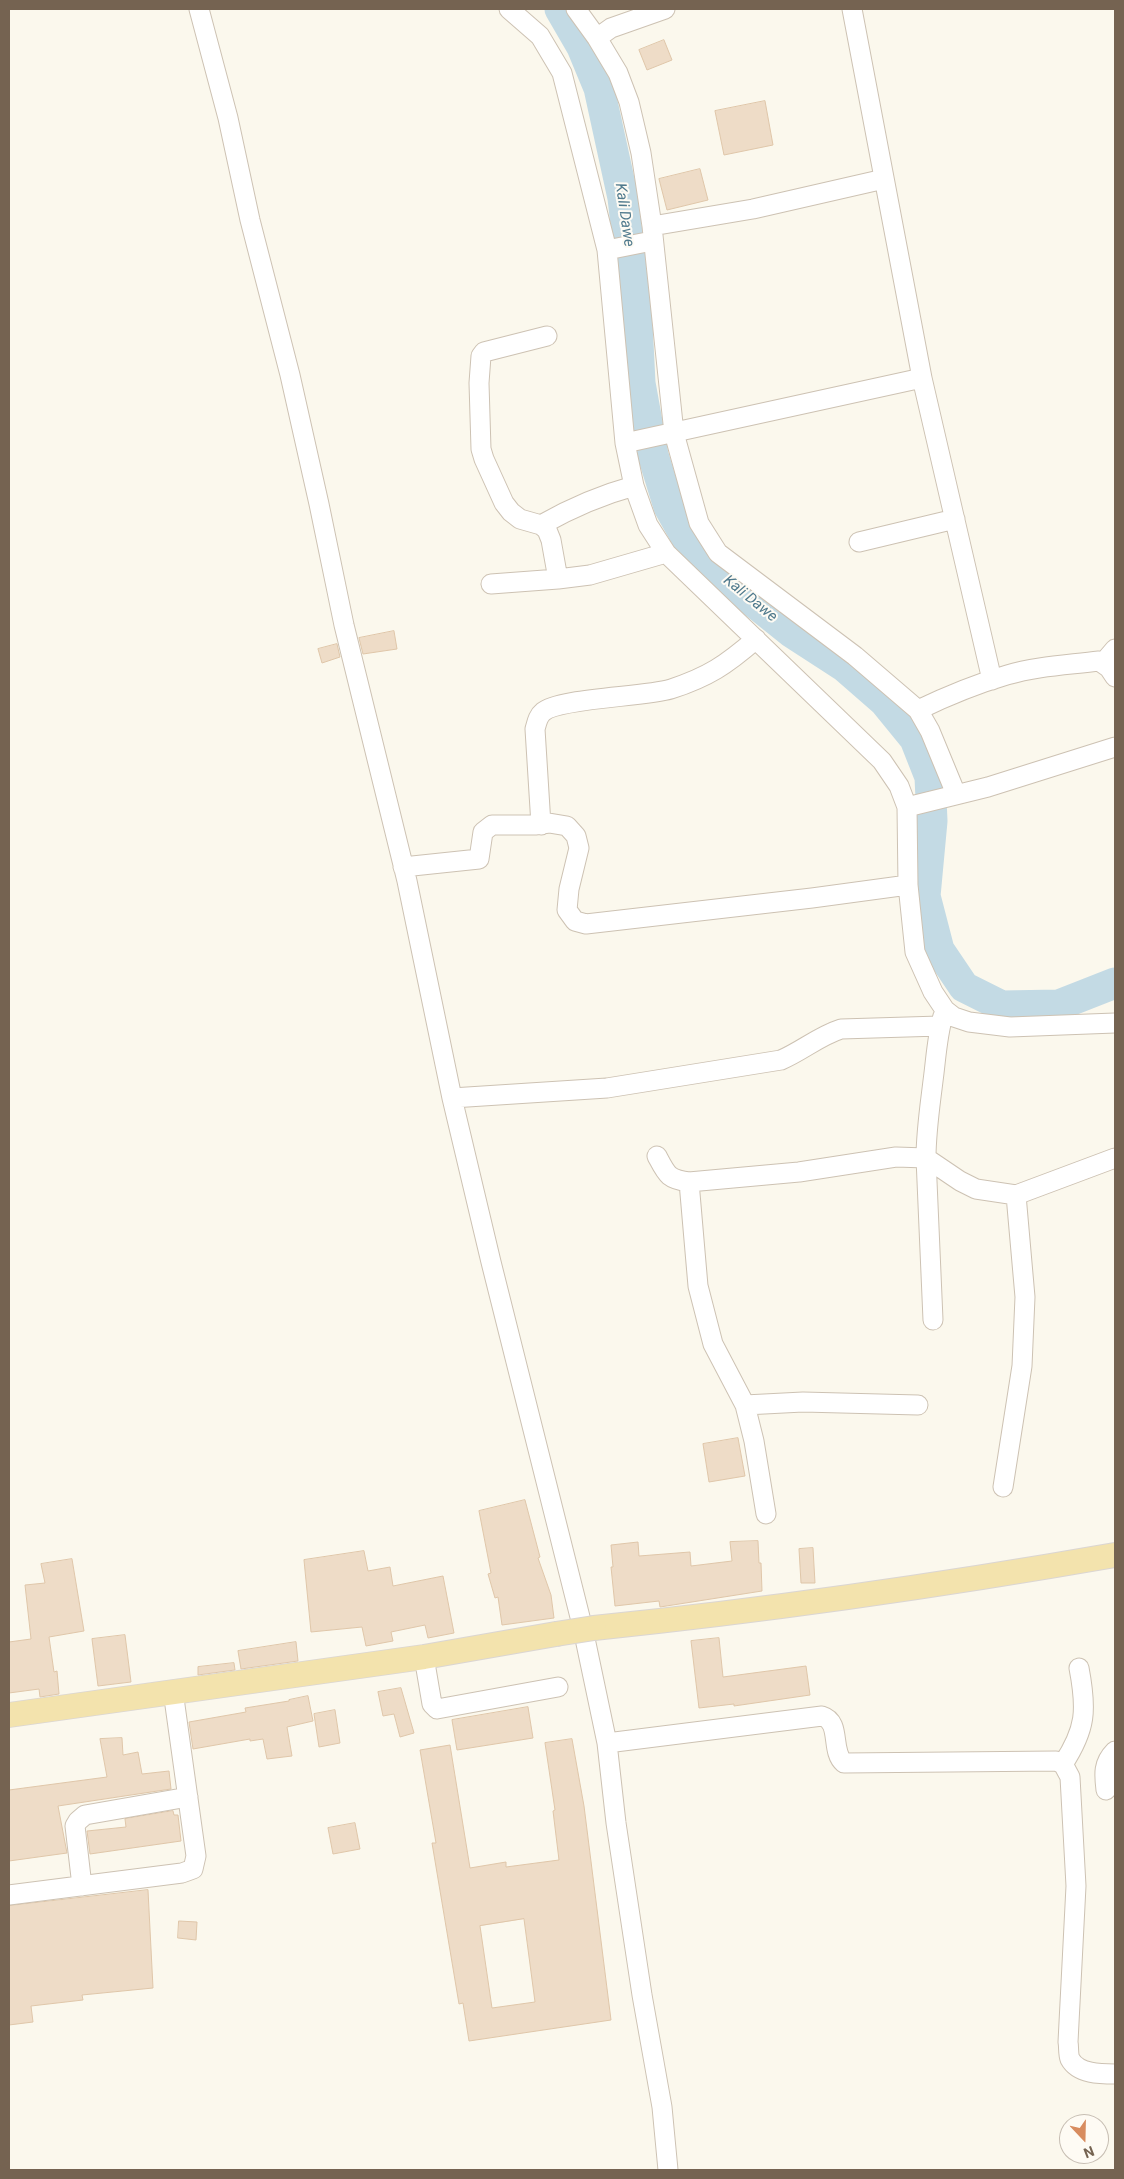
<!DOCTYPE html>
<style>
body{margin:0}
#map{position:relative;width:1124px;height:2179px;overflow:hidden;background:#fbf8ed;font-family:Roboto,sans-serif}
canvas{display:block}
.frame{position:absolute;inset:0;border:10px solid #756351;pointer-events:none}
.north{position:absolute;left:1059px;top:2114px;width:50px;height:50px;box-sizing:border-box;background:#fefbf4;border:1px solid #c7beb3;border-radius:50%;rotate:159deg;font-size:14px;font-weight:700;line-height:20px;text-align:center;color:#756351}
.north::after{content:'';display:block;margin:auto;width:18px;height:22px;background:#d88c5f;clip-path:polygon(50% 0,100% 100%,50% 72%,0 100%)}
</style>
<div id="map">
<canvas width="1124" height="2179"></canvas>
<div class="frame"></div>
<div class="north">N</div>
</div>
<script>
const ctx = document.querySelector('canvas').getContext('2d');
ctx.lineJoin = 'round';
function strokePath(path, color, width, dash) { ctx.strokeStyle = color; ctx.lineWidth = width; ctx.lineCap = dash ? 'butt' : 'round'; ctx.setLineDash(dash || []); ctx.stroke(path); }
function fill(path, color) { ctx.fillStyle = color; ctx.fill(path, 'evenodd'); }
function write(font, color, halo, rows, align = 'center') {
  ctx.font = font + ' Roboto,sans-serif'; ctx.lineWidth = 4; ctx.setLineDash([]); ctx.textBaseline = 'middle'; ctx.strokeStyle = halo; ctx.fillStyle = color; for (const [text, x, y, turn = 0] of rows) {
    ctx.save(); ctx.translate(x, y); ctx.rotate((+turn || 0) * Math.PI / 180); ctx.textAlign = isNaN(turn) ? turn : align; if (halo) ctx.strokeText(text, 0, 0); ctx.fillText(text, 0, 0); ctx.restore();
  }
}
strokePath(new Path2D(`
 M 560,9 L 582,47 L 599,88 L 623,198 L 637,322 L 640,383 L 653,455 L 669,507 L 692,548 L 726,580 L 791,632 L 845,667 L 884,701 L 915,739 L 930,777 L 932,821 L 925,896 L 939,950 L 964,987 L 1002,1006 L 1059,1005 L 1115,983`), '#c3dae4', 31);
const building = new Path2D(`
 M 664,40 L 672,60 L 647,70 L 639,50 Z
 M 765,101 L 773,145 L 724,155 L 715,111 Z
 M 700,169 L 708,200 L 667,210 L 659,179 Z
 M 394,631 L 397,649 L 363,654 L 359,638 Z
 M 337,644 L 340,657 L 322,663 L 318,649 Z
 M 738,1438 L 745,1476 L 709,1482 L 703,1444 Z
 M 525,1500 L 540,1557 L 538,1558 L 551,1595 L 554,1618 L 502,1625 L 498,1597 L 495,1598 L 488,1574 L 491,1573 L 479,1511 Z
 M 758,1541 L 759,1563 L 761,1563 L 762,1591 L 660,1607 L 659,1601 L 615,1606 L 611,1567 L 613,1567 L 611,1545 L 638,1542 L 639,1556 L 690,1552 L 691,1566 L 732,1561 L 730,1542 Z
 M 813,1548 L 815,1583 L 801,1583 L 799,1549 Z
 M 364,1551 L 368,1571 L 390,1567 L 393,1586 L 443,1576 L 454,1633 L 428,1638 L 425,1625 L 391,1632 L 393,1641 L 366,1646 L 362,1627 L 311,1632 L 304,1560 Z
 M 72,1559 L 84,1631 L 49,1637 L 54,1672 L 57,1671 L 59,1694 L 40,1697 L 39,1689 L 9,1693 L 9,1642 L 31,1639 L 25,1585 L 45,1583 L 41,1564 Z
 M 125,1635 L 131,1682 L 98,1686 L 92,1639 Z
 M 719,1638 L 723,1677 L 806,1666 L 810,1695 L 734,1706 L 734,1704 L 699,1708 L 691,1641 Z
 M 296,1642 L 298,1661 L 241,1669 L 238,1651 Z
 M 234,1663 L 235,1670 L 198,1675 L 198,1667 Z
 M 401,1688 L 414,1733 L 400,1737 L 394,1714 L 383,1716 L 378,1692 Z
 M 308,1696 L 313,1721 L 287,1727 L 292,1756 L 267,1759 L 263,1739 L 250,1741 L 250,1739 L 193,1749 L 189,1722 L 246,1712 L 245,1708 L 289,1701 L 289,1700 Z
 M 528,1707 L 533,1738 L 457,1750 L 452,1720 Z
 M 335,1710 L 340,1743 L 319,1747 L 314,1714 Z
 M 122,1738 L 123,1755 L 138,1752 L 142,1774 L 169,1771 L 171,1789 L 58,1806 L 67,1853 L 9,1861 L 9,1790 L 107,1777 L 100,1739 Z
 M 572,1739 L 584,1806 L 611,2020 L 469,2041 L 463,2003 L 459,2004 L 432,1843 L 436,1843 L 420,1750 L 450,1745 L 470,1868 L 506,1862 L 506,1867 L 559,1860 L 553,1811 L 555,1810 L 545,1743 ZM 524,1919 L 535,2002 L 492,2008 L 480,1926 Z
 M 173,1811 L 174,1815 L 178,1815 L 181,1841 L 90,1854 L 87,1831 L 126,1827 L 125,1819 Z
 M 355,1823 L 360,1849 L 333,1854 L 328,1828 Z
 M 148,1890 L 153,1988 L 82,1995 L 83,2000 L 31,2006 L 33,2022 L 9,2025 L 9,1906 Z
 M 179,1921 L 197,1922 L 196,1940 L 178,1938 Z`);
fill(building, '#eedcc7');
strokePath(building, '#dfc6a9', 1);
const minor = new Path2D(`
 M 199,9 L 228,118 L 250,220 L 290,375 L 319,504 L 344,625 L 407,881 L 452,1098 L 491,1262 L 583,1629 L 607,1743 L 616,1823 L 642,1995 L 662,2107 L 668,2170
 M 509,9 L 540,36 L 562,73 L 607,250 L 625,443 L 634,486 L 648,525 L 666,553 L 882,761 L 899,786 L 907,807 L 908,885 L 915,952 L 933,992 L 945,1010 L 954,1017 L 969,1022 L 1010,1027 L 1115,1023
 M 576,9 L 597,38 L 618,73 L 629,102 L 641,153 L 652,226 L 674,433 L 699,523 L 718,553 L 855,656 L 918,710 L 930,731 L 956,794
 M 597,38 L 611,28 L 665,9
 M 652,226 L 753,209 L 884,179
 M 607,250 L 652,241
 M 547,336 L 484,352 L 481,356 L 479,383 L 481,449 L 484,459 L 504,503 L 511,512 L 520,519 L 541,525 L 547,530 L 551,540 L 558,579 L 590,575 L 666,553
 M 922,378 L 992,680
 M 625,443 L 922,378 L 852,9
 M 541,525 C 571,508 601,495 634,486
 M 859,542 L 955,519
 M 491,584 L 558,579
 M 1103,663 L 1115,649
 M 918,710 C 947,696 976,684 1007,675 C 1037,666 1068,665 1099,661 L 1109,668 L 1115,677
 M 907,807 L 988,787 L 1115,747
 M 541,825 L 535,729 C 537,722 538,716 543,712 C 558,698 645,697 671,689 C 708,677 726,665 756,639
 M 403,867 L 479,859 L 483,832 L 492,825 L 535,825 L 549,823 L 567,826 L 576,836 L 579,848 L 569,889 L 567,910 L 575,921 L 586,924 L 812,898 L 908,885
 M 452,1098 L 607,1088 L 781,1060 C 802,1051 819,1036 841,1029 L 940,1026
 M 657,1156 C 667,1175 668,1179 689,1182 L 799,1172 L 896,1157 L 926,1158 C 926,1132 930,1106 933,1081 C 936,1059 937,1036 943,1016
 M 926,1158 L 960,1181 L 976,1189 L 1016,1195 L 1115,1158
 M 926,1158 L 933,1320
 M 689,1182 L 698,1286 L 713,1344 L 745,1405 L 754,1441 L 766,1514
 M 745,1405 L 803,1402 L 918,1405
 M 1003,1487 L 1022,1366 L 1025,1297 L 1016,1195
 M 424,1657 L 432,1704 L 437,1709 L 558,1687
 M 607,1743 L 822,1716 C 842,1722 830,1751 844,1763 L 1056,1761 L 1063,1764 L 1070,1777 L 1076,1886 L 1068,2042 C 1069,2047 1068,2054 1070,2059 C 1078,2074 1101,2074 1115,2074
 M 1063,1764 C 1086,1729 1087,1710 1079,1668
 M 1106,1790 C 1104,1774 1103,1763 1115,1751
 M 82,1886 L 75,1826 L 78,1821 L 85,1815 L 188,1797
 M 9,1895 L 182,1873 L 193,1869 L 196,1856 L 173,1691`);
const major = new Path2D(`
 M 594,1628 C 769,1610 943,1585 1115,1555
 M 9,1715 L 424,1657 L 556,1634`);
strokePath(minor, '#cdc2b3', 21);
strokePath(major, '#dbd6d2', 26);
strokePath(minor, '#fff', 19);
strokePath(major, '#f3e3ad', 24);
const majorBridge = new Path2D(`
 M 556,1634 L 594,1628`);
strokePath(majorBridge, '#dbd6d2', 26, []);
strokePath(majorBridge, '#f3e3ad', 24);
write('italic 15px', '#507a8d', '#fefbf4', [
 ["Kali Dawe",624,215,82],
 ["Kali Dawe",750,599,39]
]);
</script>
